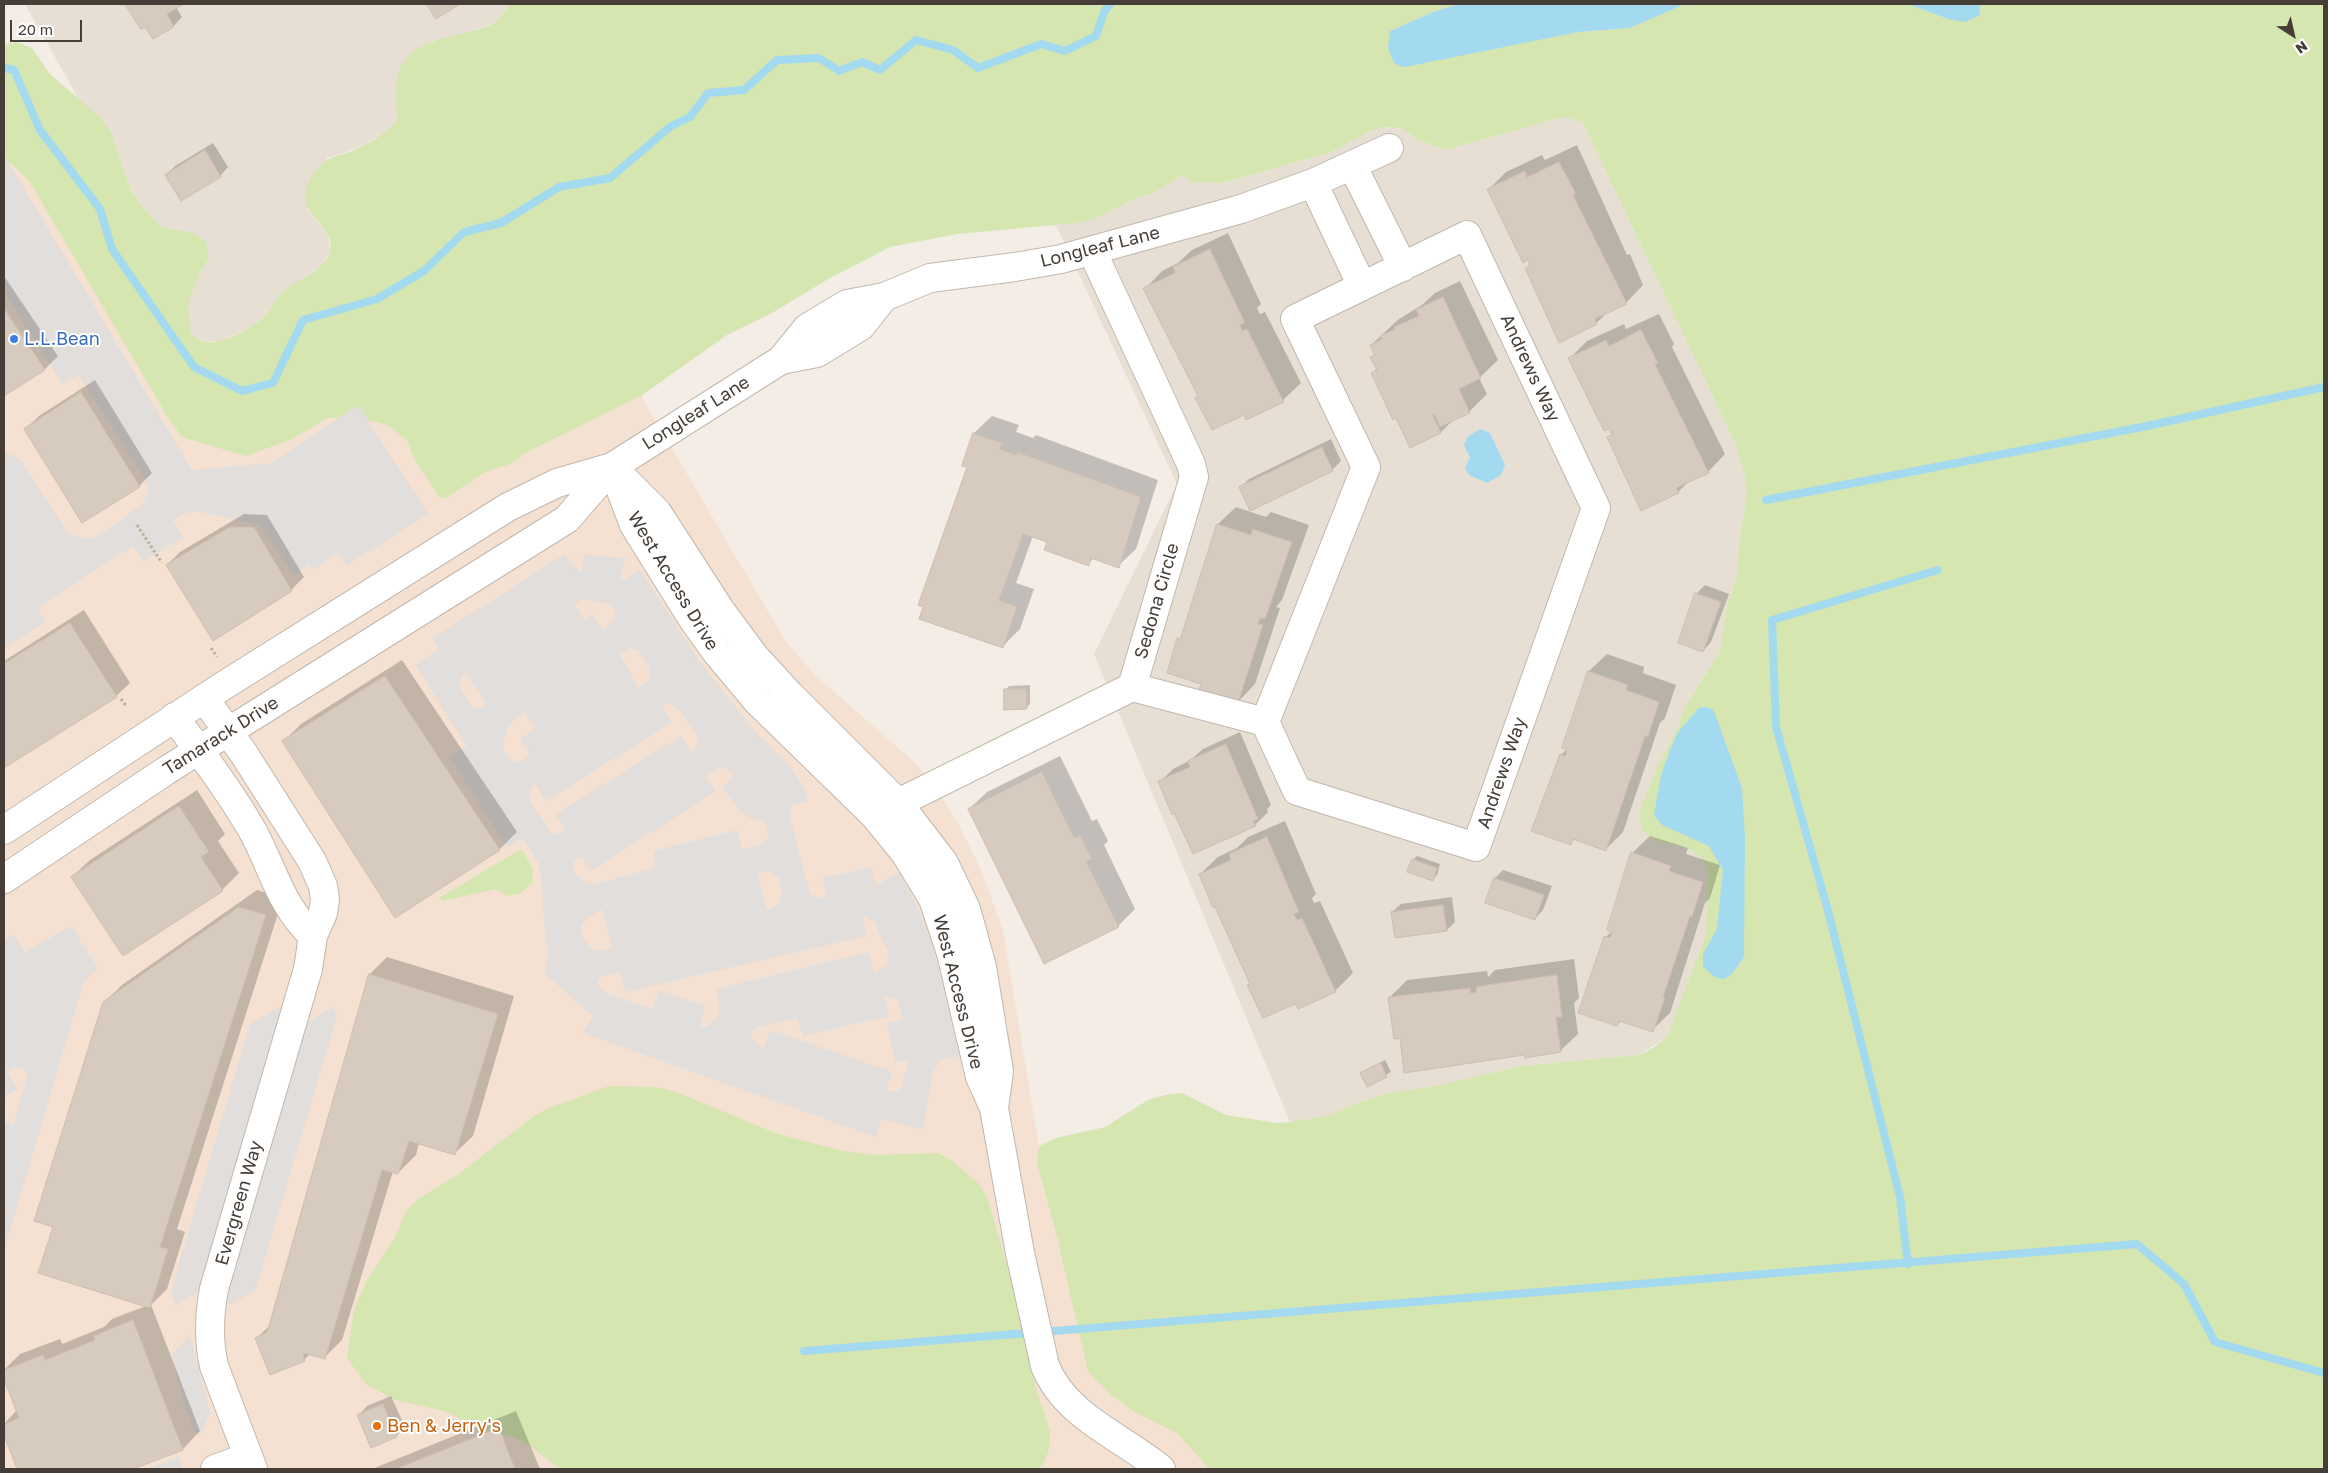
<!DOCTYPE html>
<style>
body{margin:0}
#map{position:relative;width:2328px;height:1473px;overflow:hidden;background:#f3ede6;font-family:"Golos Text",sans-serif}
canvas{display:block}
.frame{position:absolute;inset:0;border:5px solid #453d36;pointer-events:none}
.north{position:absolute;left:2268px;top:10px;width:50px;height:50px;-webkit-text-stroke:4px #fff;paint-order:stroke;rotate:145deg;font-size:14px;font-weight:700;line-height:20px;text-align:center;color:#453d36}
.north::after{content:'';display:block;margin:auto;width:18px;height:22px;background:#453d36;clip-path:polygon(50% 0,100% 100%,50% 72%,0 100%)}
.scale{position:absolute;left:10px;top:20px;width:72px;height:22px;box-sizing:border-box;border:2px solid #453d36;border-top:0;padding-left:6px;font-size:15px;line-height:18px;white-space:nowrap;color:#453d36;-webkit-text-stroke:4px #fff;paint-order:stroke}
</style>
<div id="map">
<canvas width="2328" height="1473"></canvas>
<div class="frame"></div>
<div class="north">N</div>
<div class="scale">20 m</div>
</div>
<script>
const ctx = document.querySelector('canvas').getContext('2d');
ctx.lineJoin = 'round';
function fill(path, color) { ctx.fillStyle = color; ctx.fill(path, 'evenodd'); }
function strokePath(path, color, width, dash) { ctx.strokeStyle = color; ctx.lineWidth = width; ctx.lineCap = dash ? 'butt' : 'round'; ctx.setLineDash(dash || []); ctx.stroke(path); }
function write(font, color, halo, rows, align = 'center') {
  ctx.font = font + ' "Golos Text",sans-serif'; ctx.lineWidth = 4; ctx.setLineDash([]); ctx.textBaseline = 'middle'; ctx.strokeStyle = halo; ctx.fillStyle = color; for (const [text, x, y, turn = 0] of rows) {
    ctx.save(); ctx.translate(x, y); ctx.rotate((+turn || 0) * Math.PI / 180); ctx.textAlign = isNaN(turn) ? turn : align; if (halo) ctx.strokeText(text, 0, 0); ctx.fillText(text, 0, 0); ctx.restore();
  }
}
fill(new Path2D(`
 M 30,4 L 510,4 L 494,23 L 448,39 L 432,41 L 399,72 L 397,122 L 384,133 L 358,148 L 327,158 L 308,210 L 328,235 L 330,251 L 322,265 L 284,291 L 265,316 L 253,326 L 222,341 L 206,342 L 191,335 L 188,304 L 200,272 L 209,258 L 193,233 L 162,227 L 150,216 L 131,191 L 111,132 L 102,119 L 81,103 L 26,6 Z
 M 1568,117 L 1583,123 L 1736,445 L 1745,477 L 1747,493 L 1739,542 L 1738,574 L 1727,605 L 1720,651 L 1684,709 L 1679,725 L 1656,769 L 1638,816 L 1643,831 L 1656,841 L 1687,848 L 1700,856 L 1708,870 L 1706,934 L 1667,1037 L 1639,1055 L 1520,1066 L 1441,1085 L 1389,1093 L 1357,1103 L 1327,1116 L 1290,1122 L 1094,654 L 1177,484 L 1056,225 L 1094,219 L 1139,197 L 1154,193 L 1182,175 L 1224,183 L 1331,152 L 1372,130 L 1387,127 L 1403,129 L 1416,139 L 1445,150 L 1552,120 Z`), '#e7dfd4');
fill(new Path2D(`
 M 4,163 L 10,163 L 24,174 L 33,187 L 292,439 L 328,418 L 373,421 L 389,426 L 408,442 L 413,457 L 448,497 L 485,472 L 510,464 L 531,450 L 641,396 L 786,642 L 815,675 L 913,761 L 934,785 L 959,825 L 983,874 L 1003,931 L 1039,1146 L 1037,1163 L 1058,1241 L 1136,1413 L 1178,1434 L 1209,1469 L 4,1469 Z`), '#f4e1d2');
fill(new Path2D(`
 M 510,4 L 1459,4 L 1433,12 L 1390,31 L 1578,32 L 1630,28 L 1685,4 L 1908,4 L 1948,19 L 1980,8 L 1980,4 L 2324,4 L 2324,1469 L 1209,1469 L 1178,1434 L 1136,1413 L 1110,1394 L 1088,1371 L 1058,1241 L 1037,1163 L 1039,1146 L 1056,1138 L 1105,1127 L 1148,1100 L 1165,1095 L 1182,1093 L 1226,1115 L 1277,1123 L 1290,1122 L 1327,1116 L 1357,1103 L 1389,1093 L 1441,1085 L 1520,1066 L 1639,1055 L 1653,1048 L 1667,1037 L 1706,934 L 1708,870 L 1700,856 L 1687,848 L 1656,841 L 1643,831 L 1638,816 L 1656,769 L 1679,725 L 1684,709 L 1720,651 L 1727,605 L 1738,574 L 1739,542 L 1747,493 L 1745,477 L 1736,445 L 1583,123 L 1568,117 L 1552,120 L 1445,150 L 1416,139 L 1403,129 L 1387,127 L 1372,130 L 1331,152 L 1223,183 L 1192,182 L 1182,175 L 1154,193 L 1139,197 L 1094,219 L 1077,223 L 957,234 L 890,247 L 830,278 L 772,313 L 727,335 L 641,396 L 531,450 L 510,464 L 485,472 L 448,497 L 440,498 L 413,457 L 408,442 L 389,426 L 373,421 L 328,418 L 292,439 L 246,456 L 182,437 L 167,416 L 33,187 L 23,174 L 10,163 L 4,163 L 4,45 L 16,42 L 32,48 L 50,74 L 102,119 L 111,132 L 131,191 L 150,216 L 162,227 L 194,233 L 206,242 L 209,258 L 200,272 L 188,304 L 191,335 C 196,337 201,341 205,342 C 221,346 256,326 266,315 C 272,307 277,297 285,290 C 299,278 325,271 330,251 C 337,224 291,215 310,180 C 326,152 336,159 359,148 C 373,141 385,132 397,122 C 397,106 394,87 399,72 C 411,35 463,38 492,24 C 499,20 505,10 510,4 Z
 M 521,849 L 533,868 L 532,883 L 521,893 L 508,896 L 496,889 L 443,901 L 439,898 Z
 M 609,1086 L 657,1087 L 673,1091 L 778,1134 L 843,1151 L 874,1155 L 938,1153 L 952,1161 L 977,1182 L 986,1195 L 991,1210 L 1018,1305 L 1035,1385 L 1050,1432 L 1049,1449 L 1043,1465 L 1036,1469 L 561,1469 L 523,1441 L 507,1435 L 490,1433 L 444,1411 L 395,1400 L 366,1384 L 347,1358 L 354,1310 L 367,1280 L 394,1239 L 407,1210 L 418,1199 L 459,1174 L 534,1116 L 549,1108 Z`), '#d5e6b0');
fill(new Path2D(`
 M 4,155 L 192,470 L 272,463 L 358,405 L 428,514 L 347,565 L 338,553 L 313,570 L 309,565 L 294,576 L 260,525 L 196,511 L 183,514 L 173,520 L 183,537 L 144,562 L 133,546 L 39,606 L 39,611 L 45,622 L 4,648 L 4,452 L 20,459 L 67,531 L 75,536 L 92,538 L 107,530 L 143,504 L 148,492 L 147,482 L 79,375 L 62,384 L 4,291 Z
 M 565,554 L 579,572 L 582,571 L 584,554 L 626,559 L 620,576 L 624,580 L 640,570 L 699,661 L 752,728 L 792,769 L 804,789 L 808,801 L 792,805 L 789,814 L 810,894 L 818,898 L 826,897 L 823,878 L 871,867 L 876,885 L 900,873 L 918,909 L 934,949 L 959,1056 L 940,1060 L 933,1072 L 923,1129 L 881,1119 L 876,1137 L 594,1037 L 583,1032 L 593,1016 L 544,973 L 549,953 L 546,943 L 541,876 L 538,862 L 523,838 L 507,847 L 449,756 L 467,746 L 415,665 L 439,649 L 433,638 ZM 585,599 L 609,604 L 615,612 L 615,618 L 604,631 L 593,615 L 584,620 L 574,604 ZM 631,648 L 640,652 L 650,668 L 650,678 L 639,688 L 619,654 ZM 466,673 L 486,704 L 483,707 L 477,708 L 470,704 L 460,689 L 459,681 L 463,674 ZM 666,703 L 676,706 L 697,734 L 698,743 L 693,752 L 690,750 L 681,736 L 555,815 L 565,829 L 563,833 L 552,834 L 529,799 L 532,786 L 536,784 L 546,801 L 672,722 L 663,708 L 663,705 ZM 525,712 L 536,728 L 520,739 L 530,755 L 515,763 L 510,760 L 504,752 L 504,738 L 509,725 ZM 720,768 L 727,769 L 734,775 L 723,788 L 739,810 L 748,817 L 765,822 L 770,834 L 762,844 L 742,849 L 737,830 L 653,851 L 655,868 L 595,884 L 587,883 L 574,873 L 573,864 L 577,857 L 582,857 L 591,871 L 716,791 L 706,776 ZM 772,872 L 779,879 L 782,895 L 778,905 L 766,911 L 758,873 ZM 602,909 L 612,948 L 597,951 L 590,948 L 582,936 L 581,927 L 585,919 ZM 863,916 L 874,921 L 888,952 L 887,963 L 881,970 L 874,972 L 868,952 L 716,989 L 720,1008 L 717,1017 L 710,1025 L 704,1027 L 700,1025 L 706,1006 L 659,990 L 652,1009 L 608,994 L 599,987 L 597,982 L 600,977 L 620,973 L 625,992 L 866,936 ZM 884,997 L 892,997 L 898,1001 L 903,1019 L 887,1024 L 895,1062 L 908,1060 L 909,1062 L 901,1087 L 897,1091 L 886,1091 L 892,1072 L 771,1030 L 763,1049 L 752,1039 L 751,1032 L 758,1027 L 797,1018 L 803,1036 L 889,1016 Z
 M 71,926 L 98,968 L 84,981 L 4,1251 L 4,1122 L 14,1124 L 27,1077 L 26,1071 L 20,1067 L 13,1068 L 7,1072 L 17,1089 L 4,1097 L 4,940 L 14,934 L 25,952 Z
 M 280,1007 L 311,1020 L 333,1007 L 337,1016 L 255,1291 L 231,1304 L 197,1293 L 176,1305 L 171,1295 L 178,1267 L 250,1024 Z
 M 190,1335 L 210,1413 L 200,1435 L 195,1432 L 184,1405 L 172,1355 Z
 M 178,1457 L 183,1469 L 147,1469 Z`), '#e1dedb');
fill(new Path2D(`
 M 1459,4 L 1685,4 L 1630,28 L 1578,32 L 1410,66 L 1402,67 L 1394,63 L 1388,48 L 1390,31 L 1433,12 Z
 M 1908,4 L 1980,4 L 1979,16 L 1964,22 L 1948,19 Z
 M 1481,429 L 1490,433 L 1505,465 L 1501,475 L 1487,483 L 1469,475 L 1465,468 L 1470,457 L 1464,445 L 1468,436 Z
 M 1706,707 L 1712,709 L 1715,714 L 1742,788 L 1745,838 L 1744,957 L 1731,975 L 1724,979 L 1716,978 L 1703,967 L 1703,954 L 1717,929 L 1723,870 L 1709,846 L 1662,825 L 1654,815 L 1661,775 L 1670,750 L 1678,732 L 1699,708 Z`), '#a3daef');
fill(new Path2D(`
 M 127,4 L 181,4 L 176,7 L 182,17 L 174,26 L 153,38 L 145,25 L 141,28 Z
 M 213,143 L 228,167 L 220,176 L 166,175 L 175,166 Z
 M 1577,145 L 1627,255 L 1630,254 L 1643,285 L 1626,303 L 1609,311 L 1596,323 L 1527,268 L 1531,264 L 1488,190 L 1506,172 L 1542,155 L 1545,160 Z
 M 1228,233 L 1261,304 L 1257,308 L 1260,314 L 1265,312 L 1301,383 L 1283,400 L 1244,413 L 1199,396 L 1145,289 L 1162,271 L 1178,263 L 1192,250 Z
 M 4,276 L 58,356 L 45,369 L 4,395 Z
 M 1460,281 L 1498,360 L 1479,378 L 1487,394 L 1469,412 L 1454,419 L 1441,432 L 1411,447 L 1373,373 L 1377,368 L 1372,357 L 1375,353 L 1371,345 L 1399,319 L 1422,305 L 1435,293 Z
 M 1659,314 L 1674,344 L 1672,347 L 1725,454 L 1708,472 L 1690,480 L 1678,492 L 1609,437 L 1613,433 L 1570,358 L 1587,341 L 1624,324 L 1626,329 Z
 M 95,380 L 152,473 L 139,486 L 26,429 L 39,416 Z
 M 992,416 L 1019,425 L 1016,432 L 1033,438 L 1036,435 L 1158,480 L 1136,549 L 1118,566 L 1094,558 L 1088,564 L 1048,541 L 1033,536 L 1016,583 L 1034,589 L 1020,629 L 1002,647 L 968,466 L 963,465 L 974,433 Z
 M 1331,439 L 1341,461 L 1332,470 L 1251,509 L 1240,488 L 1249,479 Z
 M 1236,507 L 1266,517 L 1271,512 L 1309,525 L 1282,600 L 1276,607 L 1280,608 L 1255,684 L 1238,702 L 1202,683 L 1179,639 L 1183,635 L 1218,524 Z
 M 244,514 L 267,515 L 304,577 L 291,590 L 167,565 L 180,552 Z
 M 1705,585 L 1729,594 L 1711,642 L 1703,651 L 1696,594 Z
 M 84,610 L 130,683 L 116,696 L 4,767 L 4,661 Z
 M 1607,654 L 1644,667 L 1643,673 L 1676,685 L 1665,718 L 1660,723 L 1623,832 L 1606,849 L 1575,839 L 1570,843 L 1561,755 L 1567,749 L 1564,748 L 1589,671 Z
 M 402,660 L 517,832 L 500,849 L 396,916 L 284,741 L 301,724 Z
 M 1030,685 L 1030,704 L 1026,708 L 1005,690 L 1009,686 Z
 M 1240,732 L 1271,805 L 1267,809 L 1268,812 L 1255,825 L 1175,812 L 1160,782 L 1173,769 L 1191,760 L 1203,749 Z
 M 1060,756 L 1092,821 L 1097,819 L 1108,841 L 1104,845 L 1135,909 L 1118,926 L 969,809 L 987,792 Z
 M 197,790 L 225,834 L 218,841 L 239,873 L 222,890 L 72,877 L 90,860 Z
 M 1285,821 L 1316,894 L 1312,898 L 1314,903 L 1320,901 L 1353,973 L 1335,991 L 1296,1002 L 1251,983 L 1200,874 L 1218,857 L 1237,848 L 1248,837 Z
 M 1650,836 L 1688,848 L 1686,854 L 1720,865 L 1710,898 L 1705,903 L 1670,1013 L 1652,1030 L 1622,1020 L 1617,1025 L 1606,937 L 1612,931 L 1632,853 Z
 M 1417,856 L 1440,864 L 1437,875 L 1433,879 L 1413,860 Z
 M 1503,870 L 1552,886 L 1543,910 L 1535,919 L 1495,878 Z
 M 257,890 L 283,898 L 177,1229 L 185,1232 L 167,1289 L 151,1305 L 200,1431 L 183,1449 L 130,1469 L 18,1469 L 4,1432 L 4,1424 L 17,1410 L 4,1376 L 4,1370 L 20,1354 L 60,1339 L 62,1344 L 104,1327 L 112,1319 L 146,1306 L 54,1226 L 104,1003 L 122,985 Z
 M 1452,897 L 1455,922 L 1447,930 L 1392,912 L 1401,904 Z
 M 387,957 L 514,996 L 473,1136 L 455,1153 L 419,1143 L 416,1155 L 398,1173 L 393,1171 L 342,1340 L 325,1357 L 310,1354 L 304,1360 L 257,1338 L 270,1325 L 370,974 Z
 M 1574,959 L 1579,998 L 1574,1003 L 1578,1034 L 1560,1051 L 1525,1054 L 1401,1036 L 1390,997 L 1407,980 L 1487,971 L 1488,977 L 1495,970 Z
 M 1385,1060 L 1391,1072 L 1367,1085 L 1361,1073 Z
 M 391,1396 L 405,1427 L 396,1436 L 359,1415 L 367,1406 Z
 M 516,1411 L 540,1469 L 372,1469 Z`), '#0003');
strokePath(new Path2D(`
 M 4,68 L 14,70 L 40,130 L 100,209 L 112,249 L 194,367 L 242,391 L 273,383 L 303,320 L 377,299 L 424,271 L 464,232 L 501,223 L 559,187 L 610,178 L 671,126 L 690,117 L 708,93 L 744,90 L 777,60 L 819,58 L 839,71 L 862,62 L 880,70 L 916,40 L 953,50 L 978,68 L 1041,44 L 1065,51 L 1096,36 L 1104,12 L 1110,4
 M 1766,500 L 2147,426 L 2324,387
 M 1908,1264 L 1900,1197 L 1827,907 L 1776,727 L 1772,620 L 1938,570
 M 804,1351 L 2137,1244 L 2184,1284 L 2215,1342 L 2324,1373`), '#a3daef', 8);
const building = new Path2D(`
 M 125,4 L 181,4 L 182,5 L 167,14 L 174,27 L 153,39 L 145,27 L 141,29 Z
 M 427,4 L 460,4 L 436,19 Z
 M 205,150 L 221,177 L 181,201 L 165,175 Z
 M 1559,162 L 1576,194 L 1573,195 L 1627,304 L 1595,319 L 1597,324 L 1559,343 L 1525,268 L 1530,266 L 1528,260 L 1523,263 L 1487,189 L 1525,171 L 1527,177 Z
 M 1210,249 L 1245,323 L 1240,325 L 1242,331 L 1247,329 L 1284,402 L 1246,420 L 1244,415 L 1212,430 L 1195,398 L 1198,396 L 1143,288 L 1175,273 L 1173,267 Z
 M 1443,297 L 1481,378 L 1459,389 L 1470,413 L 1440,427 L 1435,415 L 1433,415 L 1441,433 L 1410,448 L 1396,418 L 1393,420 L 1371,373 L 1377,370 L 1370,357 L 1375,355 L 1370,345 L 1382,339 L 1380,336 L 1395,329 L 1394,327 L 1419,316 L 1416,310 Z
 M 4,308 L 45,370 L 4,396 Z
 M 1641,330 L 1658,363 L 1655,364 L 1709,473 L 1676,488 L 1679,493 L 1641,511 L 1607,437 L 1612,435 L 1609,429 L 1604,431 L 1568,358 L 1606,340 L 1609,346 Z
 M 81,392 L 140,487 L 82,523 L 24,429 Z
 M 973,433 L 1002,443 L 1000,449 L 1016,455 L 1017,452 L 1141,497 L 1119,568 L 1091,558 L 1089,566 L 1044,550 L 1047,542 L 1023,534 L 999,600 L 1017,607 L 1003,648 L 919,619 L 923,607 L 918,605 L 967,467 L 962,466 Z
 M 1322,447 L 1333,471 L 1250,511 L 1239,487 Z
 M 1217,524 L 1251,535 L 1252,529 L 1292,542 L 1265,619 L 1260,618 L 1258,624 L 1263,625 L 1238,703 L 1199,690 L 1201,684 L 1167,673 L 1177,638 L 1180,639 Z
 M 230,527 L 254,527 L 292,591 L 213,641 L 166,565 Z
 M 1695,593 L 1721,602 L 1703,652 L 1678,643 Z
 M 70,623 L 117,697 L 4,768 L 4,664 Z
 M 1588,671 L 1628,685 L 1626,690 L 1659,702 L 1648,737 L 1645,736 L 1606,851 L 1573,839 L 1571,845 L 1531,831 L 1560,754 L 1565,756 L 1567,750 L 1562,748 Z
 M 385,676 L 500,850 L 395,918 L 282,741 Z
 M 1004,689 L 1026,689 L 1027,709 L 1004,710 Z
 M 1226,744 L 1258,819 L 1253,821 L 1256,826 L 1193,854 L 1174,813 L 1172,815 L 1158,781 L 1190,767 L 1188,761 Z
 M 1042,772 L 1074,838 L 1080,835 L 1092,859 L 1086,862 L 1119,927 L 1044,964 L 968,809 Z
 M 179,806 L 209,852 L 201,857 L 223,891 L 123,956 L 71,877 Z
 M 1267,837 L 1299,912 L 1294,914 L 1297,920 L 1302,918 L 1336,992 L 1298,1009 L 1295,1004 L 1263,1018 L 1247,985 L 1250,984 L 1215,907 L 1213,908 L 1199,874 L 1231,860 L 1229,854 Z
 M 1631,852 L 1671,866 L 1669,871 L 1703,882 L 1692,917 L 1690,916 L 1663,997 L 1665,998 L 1653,1032 L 1619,1021 L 1617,1026 L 1578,1013 L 1604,936 L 1610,938 L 1612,932 L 1607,930 Z
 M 1412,859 L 1437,868 L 1433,881 L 1407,872 Z
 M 1494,878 L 1544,895 L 1535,920 L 1485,903 Z
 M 1443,905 L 1447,931 L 1395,938 L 1391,912 Z
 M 239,907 L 266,915 L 160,1247 L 168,1249 L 150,1308 L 38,1273 L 53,1227 L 34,1221 L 103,1002 Z
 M 369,974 L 498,1014 L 455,1155 L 409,1141 L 398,1174 L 382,1170 L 325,1359 L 303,1353 L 305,1361 L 270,1375 L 255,1338 L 267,1332 Z
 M 1557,975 L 1562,1017 L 1556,1017 L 1561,1052 L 1525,1058 L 1524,1055 L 1404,1073 L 1400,1038 L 1394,1039 L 1388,997 L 1470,988 L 1470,993 L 1477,992 L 1476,987 Z
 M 1381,1063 L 1387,1077 L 1367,1087 L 1360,1073 Z
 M 133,1320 L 183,1450 L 133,1469 L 17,1469 L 4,1435 L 4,1424 L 19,1418 L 4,1379 L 4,1370 L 43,1355 L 45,1360 L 95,1340 L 94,1336 Z
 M 383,1404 L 397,1437 L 371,1448 L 357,1415 Z
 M 499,1428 L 515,1469 L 396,1469 Z`);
fill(building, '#d7cbbf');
strokePath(building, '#cfbeaf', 1);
const minor = new Path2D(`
 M 1352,165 L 1403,267
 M 1313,183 L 1362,286
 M 1467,235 L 1596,508 L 1476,847 L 1297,791 L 1265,722 L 1366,467 L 1295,319 Z
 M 781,360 L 817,353 L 861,326 L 884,297
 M 612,467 L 634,525 L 692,618 L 717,653 L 758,702 L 874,815 L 905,853 L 933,899 L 951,953 L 980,1077 L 994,1108 L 1020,1253 L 1045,1366 C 1066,1417 1121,1436 1161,1469
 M 620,475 L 657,512 L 721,611 L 755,657 L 790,695 L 898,803 L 944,863 L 966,909 L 982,967 L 999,1071 L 994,1108
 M 1132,687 L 1265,722
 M 204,698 L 244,754 L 312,861 L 323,886 L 325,899 L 323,913 L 313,936 L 308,969 L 214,1289 C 209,1315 208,1339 214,1366 L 253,1469
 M 174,717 C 201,753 228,789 251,828 C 273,867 279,904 313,936
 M 882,811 L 1132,687 L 1194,477 L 1191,464 L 1092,251
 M 4,830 L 223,686 L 508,507 L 557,483 L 612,467
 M 4,879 L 167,770 L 567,519 L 612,467 L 781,360 L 807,328 L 847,304 L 884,297 L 930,278 L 1015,267 L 1061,259 L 1241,209 L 1313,183 L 1389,148
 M 215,1469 L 248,1457`);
strokePath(minor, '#c1b7ac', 30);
strokePath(new Path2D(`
 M 137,525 L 162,563
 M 211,648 L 217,657
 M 121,699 L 127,707`), '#c0ae9b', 3, [2.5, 2.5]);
strokePath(minor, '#fff', 28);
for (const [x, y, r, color] of [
 [14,339,5,"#3f7fe0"],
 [377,1426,5,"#e8710a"]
]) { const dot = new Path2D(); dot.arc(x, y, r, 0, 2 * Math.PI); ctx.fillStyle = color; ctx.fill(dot); strokePath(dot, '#fff', 2); }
write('18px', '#453d36', '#fff', [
 ["Longleaf Lane",1100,247,-14],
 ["Andrews Way",1530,368,65],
 ["Longleaf Lane",696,413,-32],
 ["West Access Drive",673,581,59],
 ["Sedona Circle",1157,601,-74],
 ["Tamarack Drive",221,736,-32],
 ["Andrews Way",1502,773,-71],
 ["West Access Drive",958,992,76],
 ["Evergreen Way",239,1203,-74]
]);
write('18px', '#366cbe', '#fff', [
 ["L.L.Bean",24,339]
], 'left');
write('18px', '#c56008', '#fff', [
 ["Ben & Jerry's",387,1426]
], 'left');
</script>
